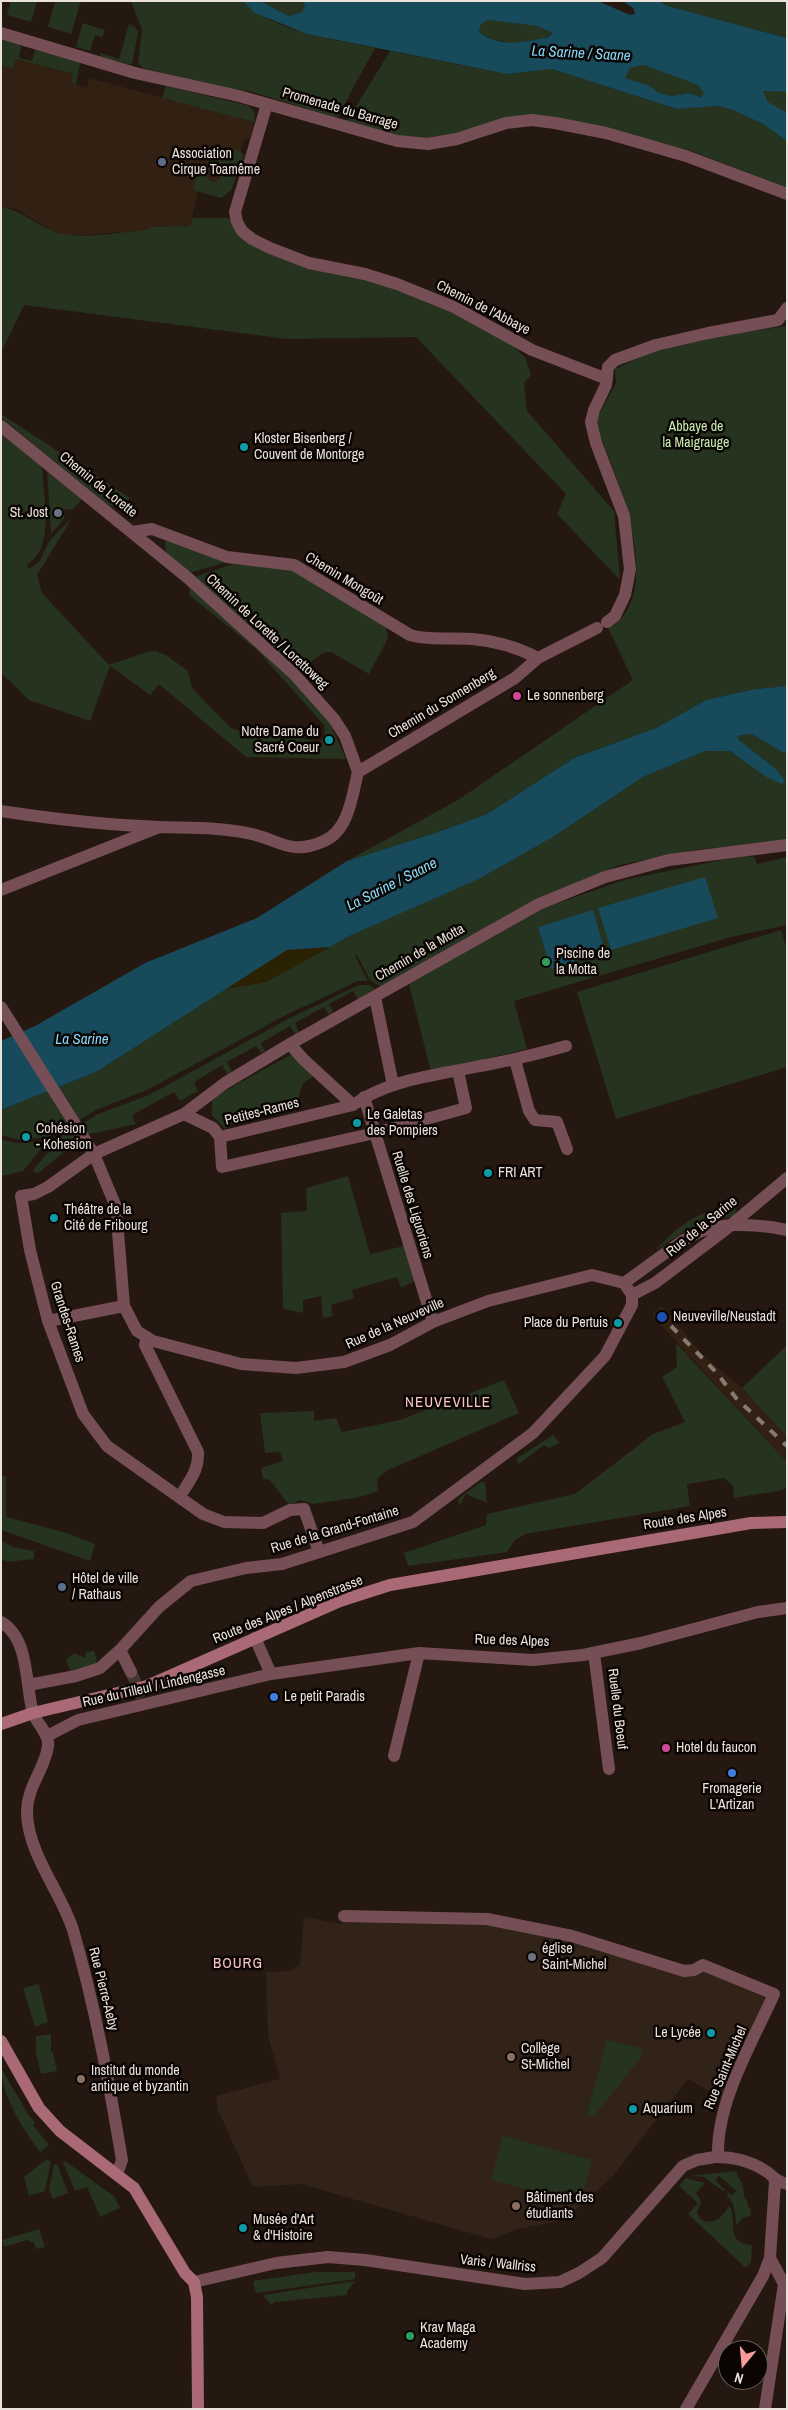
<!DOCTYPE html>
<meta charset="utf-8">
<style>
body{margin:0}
#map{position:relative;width:788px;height:2410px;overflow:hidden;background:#251810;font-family:"Archivo Narrow",sans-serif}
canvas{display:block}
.frame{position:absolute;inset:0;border:2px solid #ebe2dc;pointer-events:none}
.north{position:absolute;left:718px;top:2340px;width:50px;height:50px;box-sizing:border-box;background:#0a0503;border:1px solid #645d5a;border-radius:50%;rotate:197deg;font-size:14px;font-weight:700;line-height:20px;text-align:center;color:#ebe2dc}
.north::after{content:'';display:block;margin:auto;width:18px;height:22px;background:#f59b99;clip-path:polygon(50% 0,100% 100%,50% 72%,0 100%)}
</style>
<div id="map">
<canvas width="788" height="2410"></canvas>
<div class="frame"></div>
<div class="north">N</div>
</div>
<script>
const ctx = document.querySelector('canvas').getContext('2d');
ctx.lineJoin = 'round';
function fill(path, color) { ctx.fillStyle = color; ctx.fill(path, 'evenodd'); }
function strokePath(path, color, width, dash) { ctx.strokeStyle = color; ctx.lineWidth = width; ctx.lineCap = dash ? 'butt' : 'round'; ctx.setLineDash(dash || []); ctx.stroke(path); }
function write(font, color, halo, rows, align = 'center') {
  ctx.font = font + ' "Archivo Narrow",sans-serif'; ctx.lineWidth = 5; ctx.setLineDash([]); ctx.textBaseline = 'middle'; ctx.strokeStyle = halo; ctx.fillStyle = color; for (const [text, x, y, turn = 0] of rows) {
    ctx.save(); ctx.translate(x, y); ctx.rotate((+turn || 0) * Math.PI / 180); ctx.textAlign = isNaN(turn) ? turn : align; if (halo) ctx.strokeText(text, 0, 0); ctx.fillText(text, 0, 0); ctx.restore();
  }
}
fill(new Path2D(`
 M 16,59 L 73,74 L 71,83 L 87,88 L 89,78 L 254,122 L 250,138 L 244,140 L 241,151 L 244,155 L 240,170 L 231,190 L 221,198 L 198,192 L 190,226 L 152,227 L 145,230 L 70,236 L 52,231 L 16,209 L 1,207 L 1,65 L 13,69 Z
 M 662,1306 L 703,1355 L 742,1388 L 787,1436 L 787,1462 L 652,1315 Z`), '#322013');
fill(new Path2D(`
 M 344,1916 L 487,1919 L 684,1971 L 703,1965 L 774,1994 L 728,2101 L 688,2079 L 612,2177 L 564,2220 L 517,2229 L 491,2239 L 301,2184 L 253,2187 L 218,2110 L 216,2096 L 280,2079 L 268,2035 L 266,1972 L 290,1971 L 300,1964 L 304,1917 L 342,1924 Z`), '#322318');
fill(new Path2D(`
 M 11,1 L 37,1 L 31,22 L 7,15 Z
 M 55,1 L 81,1 L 71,34 L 48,27 Z
 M 131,1 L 243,1 C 274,32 333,39 375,48 L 337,118 L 249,91 L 208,85 L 143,68 L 138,63 L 142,30 Z
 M 260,1 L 302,1 L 305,5 L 302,12 L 289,16 Z
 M 659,1 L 787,1 L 787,38 L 668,6 Z
 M 489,20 L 537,26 L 553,33 C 536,47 496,45 479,32 L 481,24 Z
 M 83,23 L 105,30 L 102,37 L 95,35 L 90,51 L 76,47 Z
 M 129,24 L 135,27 L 138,32 L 132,65 L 100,57 L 101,53 L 119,59 Z
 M 1,36 L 19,43 L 21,47 L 19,58 L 32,61 L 35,50 L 41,48 L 80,63 L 76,84 L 71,83 L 73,74 L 16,59 L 13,69 L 1,65 Z
 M 390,51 L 507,74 L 552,69 L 677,109 L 718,106 L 733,110 L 763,124 L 787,141 L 787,188 L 689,150 L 558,118 L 428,138 L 399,136 L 347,121 Z
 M 644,65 L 699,85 L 704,94 L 701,97 L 688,93 L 672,96 L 659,93 L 650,86 L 624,78 L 630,68 Z
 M 166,86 L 246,105 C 254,109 256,113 254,122 L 162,98 Z
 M 763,91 L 787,92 L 787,112 L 768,102 Z
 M 222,147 L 241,152 L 244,155 L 231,190 L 221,198 L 193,190 L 198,173 L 203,174 L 206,163 L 215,167 L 208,170 L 206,176 L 209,181 L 215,182 L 220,179 L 222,173 L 217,168 L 218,164 L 202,159 L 208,152 Z
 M 1,207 C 23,211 34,224 53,231 C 78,241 119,232 145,230 L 152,227 L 190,226 L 192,218 L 226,218 L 231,219 L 239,232 L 363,278 L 423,297 L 430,304 L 458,313 L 514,347 L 525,357 L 531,375 L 524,383 L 527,411 L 614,511 L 620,580 L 557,514 L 566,494 L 416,337 L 287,339 L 24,305 L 1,353 Z
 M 787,326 L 787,686 L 755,689 L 706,700 L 656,728 L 574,758 L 487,814 L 438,832 L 347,861 L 458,800 L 633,680 L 608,628 C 612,625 618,623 621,619 C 661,573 613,471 595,422 L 616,383 L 615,369 L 651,352 L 695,339 Z
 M 1,414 L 130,498 C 122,507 117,508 107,505 L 1,417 Z
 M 1,433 L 42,466 C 43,496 56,547 27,565 L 29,569 L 39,562 L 50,540 L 72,518 L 37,575 L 42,593 L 109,665 L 147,652 L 156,651 L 166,655 L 188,671 L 192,688 L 231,728 L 259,738 L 279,733 L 319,742 L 324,737 L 325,726 L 257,650 L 189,595 L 190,587 L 286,672 L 329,721 L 346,759 L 246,757 L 159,684 L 150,695 L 110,666 L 90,721 L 29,700 L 1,673 Z
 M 47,469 L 82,499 L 72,510 L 64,509 L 64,519 L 51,534 Z
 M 168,539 L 227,562 L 189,573 L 166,553 L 165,542 Z
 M 233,564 L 289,568 L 376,619 L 386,628 L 388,638 L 369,674 L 331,652 L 323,653 L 299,670 L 195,577 Z
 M 752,734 L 782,752 L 787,753 L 787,840 L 694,850 L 620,865 L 534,900 L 381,987 L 370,980 L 357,955 L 355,956 L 368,981 L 358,981 L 288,1014 L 147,1090 L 96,1110 L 53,1136 L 21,1140 L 1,1135 L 1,1110 L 96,1072 L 225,989 L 266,982 L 345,938 L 479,879 L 553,837 L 643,777 L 705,751 L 730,751 L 766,777 L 776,769 L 739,740 L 737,736 Z
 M 741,856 L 754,857 L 757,864 L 787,857 L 787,925 L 731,937 L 514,1001 L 527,1049 L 431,1072 L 409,984 L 544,908 L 624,880 Z
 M 781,930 L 787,950 L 787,1067 L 616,1119 L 577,992 Z
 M 359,985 L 370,985 L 375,989 L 358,999 L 353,991 L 329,1004 L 333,1012 L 329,1015 L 324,1007 L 295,1023 L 299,1032 L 295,1034 L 290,1026 L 261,1043 L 265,1051 L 261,1053 L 256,1046 L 227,1062 L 232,1071 L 227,1074 L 222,1065 L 194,1082 L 198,1091 L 180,1101 L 174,1092 L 132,1115 L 136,1124 L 85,1135 L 37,1174 L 33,1170 L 63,1135 L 98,1114 L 149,1095 L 288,1019 Z
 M 292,1054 L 314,1076 L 303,1083 L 298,1099 L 242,1117 L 225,1129 L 212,1115 L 212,1098 Z
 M 1,1139 C 18,1146 32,1142 49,1139 L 23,1171 L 1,1176 Z
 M 348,1176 L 370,1254 L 404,1246 L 416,1280 L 401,1288 L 397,1277 L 352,1290 L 354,1298 L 331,1305 L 333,1316 L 323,1318 L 321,1296 L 303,1300 L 303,1313 L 283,1309 L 281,1213 L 307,1211 L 306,1188 Z
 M 735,1206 L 736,1217 C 704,1217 681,1233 655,1251 C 680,1224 697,1211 735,1206 Z
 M 676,1343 L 787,1462 L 787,1487 L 783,1490 L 734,1498 L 733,1486 L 724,1478 L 687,1484 L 690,1506 L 525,1534 L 515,1540 L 507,1552 L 408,1566 L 404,1553 L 486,1525 L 487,1514 L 575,1494 L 653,1434 L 685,1422 L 662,1377 L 677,1367 Z
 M 787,1345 L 787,1437 L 742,1388 Z
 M 504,1380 L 519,1413 L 386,1471 L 377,1479 L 378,1491 L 360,1497 L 313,1504 L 300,1500 L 289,1505 L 270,1480 L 263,1479 L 261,1468 L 283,1461 L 280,1452 L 265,1453 L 260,1413 L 314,1411 L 314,1421 L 336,1418 L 342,1432 L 400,1420 Z
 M 553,1435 L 560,1443 L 549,1448 L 544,1445 L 519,1464 L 516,1459 Z
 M 1,1475 L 6,1477 L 6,1517 L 67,1533 L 95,1544 L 90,1561 L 1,1530 Z
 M 481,1482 L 485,1482 L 487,1503 L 466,1494 L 460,1505 L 458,1499 Z
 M 1,1540 L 13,1547 L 34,1551 L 34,1559 L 7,1562 L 1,1559 Z
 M 94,1651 L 97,1660 L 95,1665 L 71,1673 L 66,1660 L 74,1653 L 85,1658 L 86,1652 Z
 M 39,1984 L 48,2022 L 35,2027 L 23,1988 Z
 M 51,2034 L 51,2052 L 53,2053 L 57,2071 L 41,2074 L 36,2053 L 36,2036 Z
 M 607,2040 L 637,2047 L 641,2049 L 642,2056 L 594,2116 L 587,2114 Z
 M 1,2068 L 28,2114 L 35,2122 L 33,2125 L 49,2145 L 40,2152 C 24,2131 1,2095 1,2068 Z
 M 503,2136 L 592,2160 L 580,2204 L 491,2180 Z
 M 47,2159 L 51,2162 L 45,2191 L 29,2196 L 24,2177 Z
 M 65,2161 L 115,2197 L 120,2208 L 100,2217 L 87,2187 L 75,2191 L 63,2162 Z
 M 57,2164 L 68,2193 L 53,2199 L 49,2190 L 54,2165 Z
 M 737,2171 L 737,2178 L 739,2177 L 740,2181 L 742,2182 L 745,2199 L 747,2199 L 748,2207 L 750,2207 L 751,2215 L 741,2219 L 737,2226 L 733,2204 L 727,2195 L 728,2192 L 732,2196 L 736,2191 L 719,2176 L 715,2180 L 725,2190 L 723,2191 L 704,2177 L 690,2176 Z
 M 686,2178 L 705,2183 L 696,2193 L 701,2201 L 697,2213 C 704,2230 724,2219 728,2206 L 731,2208 C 736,2224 726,2243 752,2245 L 751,2262 L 746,2268 L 688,2214 L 698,2203 L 679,2186 Z
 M 39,2229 L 45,2247 L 36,2249 L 34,2243 L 27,2240 L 4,2247 L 2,2240 Z
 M 315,2272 L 355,2272 L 355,2279 L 256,2293 L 253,2281 Z
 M 355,2281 L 347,2292 L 347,2295 L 275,2302 L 271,2305 L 263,2295 Z`), '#26331e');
fill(new Path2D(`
 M 330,947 L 266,982 L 225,989 L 287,950 Z`), '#2a2202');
fill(new Path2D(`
 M 243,1 L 260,1 L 289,16 L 302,12 L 305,5 L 302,1 L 598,1 L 630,15 L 635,14 L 634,9 L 623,1 L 659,1 L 668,6 L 787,38 L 787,92 L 763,91 L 768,102 L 787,112 L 787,141 L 763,124 L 733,110 L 718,106 L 677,109 L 552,69 L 507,74 L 307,34 L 255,13 ZM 489,20 L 537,26 L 553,33 L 548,37 C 525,42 500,48 479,32 L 481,24 ZM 644,65 L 698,85 L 704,94 L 701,97 L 688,93 L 672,96 L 659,93 L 650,86 L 625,78 L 630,68 Z
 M 787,686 L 787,753 L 782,752 L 752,734 L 737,736 L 739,740 L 776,769 L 785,781 L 782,784 L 766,777 L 730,751 L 705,751 L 643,777 L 553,837 L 479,879 L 345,938 L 330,947 L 287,950 L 96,1072 L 1,1110 L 1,1041 L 35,1026 L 145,963 L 257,918 L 347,861 L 438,832 L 487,814 L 574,758 L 656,728 L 706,700 L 755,689 Z
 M 705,877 L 718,918 L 611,950 L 598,908 Z
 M 593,910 L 605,952 L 551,969 L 538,927 Z`), '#174a5a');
strokePath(new Path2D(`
 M 131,1672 L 142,1697`), '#43362f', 12, [12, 6]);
strokePath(new Path2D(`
 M 1,33 L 135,73 L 239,96 L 397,141 L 428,144 L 457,139 L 506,123 L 532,120 L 555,123 L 606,133 L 686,156 L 787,194
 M 267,104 L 235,212 L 237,222 L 242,231 L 252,239 L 270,248 L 309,263 L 365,274 L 397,284 L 454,307 L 532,350 L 607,379
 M 1,426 L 188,578 L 294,674 L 334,719 L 345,736 L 358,772
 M 132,532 L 152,529 L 227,557 L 294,565 L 410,635 C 430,641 451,637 472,639 C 496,641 517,647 538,658
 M 607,622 L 615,616 L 625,595 L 630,569 L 624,516 L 596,443 L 591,422 L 594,410 L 606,385 L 608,367 L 615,360 L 656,345 L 708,333 L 778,320 L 787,308
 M 358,772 L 515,678 L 538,658 L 597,628
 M 1,811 C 53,819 107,825 160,827 C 190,828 218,827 247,833 C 278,838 289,857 324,841 C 349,830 352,796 358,772
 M 1,890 L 157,828
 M 375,997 L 393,1085
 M 1,1007 L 94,1154 L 116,1207 L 124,1306 L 137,1331 L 153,1341 L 241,1364 L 296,1368 L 344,1362 L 390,1345 L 433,1322 L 488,1301 L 592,1275 L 624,1283
 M 290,1044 L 303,1059 L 353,1105
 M 515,1060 L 529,1111 L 535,1120 L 557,1122 L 567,1149
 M 364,1097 L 433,1322
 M 184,1114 L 213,1128 L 220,1137
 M 220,1137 L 353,1105 C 389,1079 438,1075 480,1066 C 509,1061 537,1054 566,1046
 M 220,1137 L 222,1167 L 375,1133 L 466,1108 L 458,1071
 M 771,1227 L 787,1230
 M 624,1283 L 682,1241 L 699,1232
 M 632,1295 L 655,1283 L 725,1230 L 787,1178
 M 48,1321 L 124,1306
 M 147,1337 L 145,1345 L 198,1452 C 199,1468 192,1477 184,1490
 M 319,1552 L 304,1509 L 290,1510 L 263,1523 L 224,1522 L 203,1514 L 107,1446 L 83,1414 L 48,1321 L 30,1250 L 21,1196 L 34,1194 L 48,1187 L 94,1154 L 184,1114 L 225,1083 L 290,1044 L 539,904 L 605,877 L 669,860 L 787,845
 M 1,1622 C 30,1639 25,1685 33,1713 C 37,1724 50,1734 48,1746 C 45,1770 26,1787 27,1814 C 29,1856 61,1892 73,1930 C 95,2005 109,2083 122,2160 L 117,2174
 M 255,1638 L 271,1674 L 419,1653 L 533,1660 L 583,1655 L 641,1643 L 758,1612 L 787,1608
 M 120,1650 L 131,1672
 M 594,1653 L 609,1769
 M 28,1685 L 76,1676 L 100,1668 L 120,1650 L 159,1607 L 191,1581 L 246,1568 L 282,1564 L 413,1522 L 533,1433 L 605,1356 L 632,1305 L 632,1295 L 624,1283
 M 47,1736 L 78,1720 L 271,1674
 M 394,1756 L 419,1653
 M 344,1916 L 487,1919 L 572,1936 L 684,1971 L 694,1970 L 703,1965 L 774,1994 C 752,2043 716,2102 718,2157
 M 715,2157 C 732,2157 750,2161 764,2170 C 775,2176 772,2180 787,2184
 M 686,2409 L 763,2276 L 770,2258
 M 765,2409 L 784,2284 L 770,2258 L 775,2181`), '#764e55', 12);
strokePath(new Path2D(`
 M 194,2282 L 276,2263 L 328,2257 L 365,2260 L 525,2284 L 560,2282 L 579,2273 L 602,2258 L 683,2166 L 697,2160 L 715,2157`), '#764e55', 12);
strokePath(new Path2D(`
 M 1,1724 L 33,1713 L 147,1686 L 340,1601 L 390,1585 L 751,1523 L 787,1522
 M 1,2041 L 39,2108 L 60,2131 L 134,2188 L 185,2273 L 194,2282 L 197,2297 L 198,2409`), '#a96a75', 12);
strokePath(new Path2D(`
 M 671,1326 L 716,1372 L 736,1398 L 787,1446`), '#877c75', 4, [9, 9]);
strokePath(new Path2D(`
 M 699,1232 C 723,1223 746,1224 771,1227`), '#764e55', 12);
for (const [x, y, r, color] of [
 [162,162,5,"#5c6f8a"],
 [244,447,5,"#0f9aa8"],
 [58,513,5,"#6b7280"],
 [517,696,5,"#d1479c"],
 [329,740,5,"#0f9aa8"],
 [546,962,5,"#2e9e5b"],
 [357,1123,5,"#0f9aa8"],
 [26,1137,5,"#0f9aa8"],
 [488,1173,5,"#0f9aa8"],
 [54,1218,5,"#0f9aa8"],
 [662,1317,6,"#1a4fb4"],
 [618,1323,5,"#0f9aa8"],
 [62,1587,5,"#5c6f8a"],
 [274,1697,5,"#3f7fe0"],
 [666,1748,5,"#d1479c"],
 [732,1773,5,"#3f7fe0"],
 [532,1957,5,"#6b7280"],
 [711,2033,5,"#0f9aa8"],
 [511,2057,5,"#8d6e63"],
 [81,2079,5,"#8d6e63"],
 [633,2109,5,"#0f9aa8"],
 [516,2206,5,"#8d6e63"],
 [243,2228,5,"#0f9aa8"],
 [410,2336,5,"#2e9e5b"]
]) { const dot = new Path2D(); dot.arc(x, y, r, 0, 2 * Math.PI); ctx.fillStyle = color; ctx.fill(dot); strokePath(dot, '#0a0503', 2); }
write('14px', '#ebe2dc', '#0a0503', [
 ["Promenade du Barrage",340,109,16],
 ["Chemin de l'Abbaye",483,308,27],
 ["Chemin de Lorette",98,485,39],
 ["Chemin Mongoût",344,579,31],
 ["Chemin de Lorette / Lorettoweg",267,632,43],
 ["Chemin du Sonnenberg",442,704,-31],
 ["Chemin de la Motta",420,953,-30],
 ["Petites-Rames",262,1112,-14],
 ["Ruelle des Liguoriens",412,1205,73],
 ["Rue de la Sarine",702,1227,-39],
 ["Grandes-Rames",67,1322,72],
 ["Rue de la Neuveville",395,1324,-24],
 ["Route des Alpes",685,1519,-9],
 ["Rue de la Grand-Fontaine",335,1530,-17],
 ["Route des Alpes / Alpenstrasse",288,1610,-22],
 ["Rue des Alpes",512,1641,2],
 ["Rue du Tilleul / Lindengasse",154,1687,-13],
 ["Ruelle du Boeuf",617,1709,83],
 ["Rue Pierre-Aeby",103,1989,76],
 ["Rue Saint-Michel",726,2068,-67],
 ["Varis / Wallriss",498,2264,6]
]);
write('14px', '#ebe2dc', '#0a0503', [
 ["Association",172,154],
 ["Cirque Toamême",172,170],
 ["Kloster Bisenberg /",254,439],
 ["Couvent de Montorge",254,455],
 ["St. Jost",48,513,"right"],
 ["Le sonnenberg",527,696],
 ["Notre Dame du",319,732,"right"],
 ["Sacré Coeur",319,748,"right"],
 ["Piscine de",556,954],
 ["la Motta",556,970],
 ["Le Galetas",367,1115],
 ["des Pompiers",367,1131],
 ["Cohésion",36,1129],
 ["- Kohesion",36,1145],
 ["FRI ART",498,1173],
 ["Théâtre de la",64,1210],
 ["Cité de Fribourg",64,1226],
 ["Neuveville/Neustadt",673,1317],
 ["Place du Pertuis",608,1323,"right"],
 ["Hôtel de ville",72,1579],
 ["/ Rathaus",72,1595],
 ["Le petit Paradis",284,1697],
 ["Hotel du faucon",676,1748],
 ["Fromagerie",732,1789,"center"],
 ["L'Artizan",732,1805,"center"],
 ["église",542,1949],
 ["Saint-Michel",542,1965],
 ["Le Lycée",701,2033,"right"],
 ["Collège",521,2049],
 ["St-Michel",521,2065],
 ["Institut du monde",91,2071],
 ["antique et byzantin",91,2087],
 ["Aquarium",643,2109],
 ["Bâtiment des",526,2198],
 ["étudiants",526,2214],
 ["Musée d'Art",253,2220],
 ["& d'Histoire",253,2236],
 ["Krav Maga",420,2328],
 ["Academy",420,2344]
], 'left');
write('14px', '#c7ecaf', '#0a0503', [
 ["Abbaye de",696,427],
 ["la Maigrauge",696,443]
]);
write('italic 15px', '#89daf8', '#0a0503', [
 ["La Sarine / Saane",581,54,3],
 ["La Sarine / Saane",392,885,-27],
 ["La Sarine",82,1040]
]);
ctx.letterSpacing = '1px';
write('15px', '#f9c5c3', '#0a0503', [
 ["NEUVEVILLE",448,1403],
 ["BOURG",238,1964]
]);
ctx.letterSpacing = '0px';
</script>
